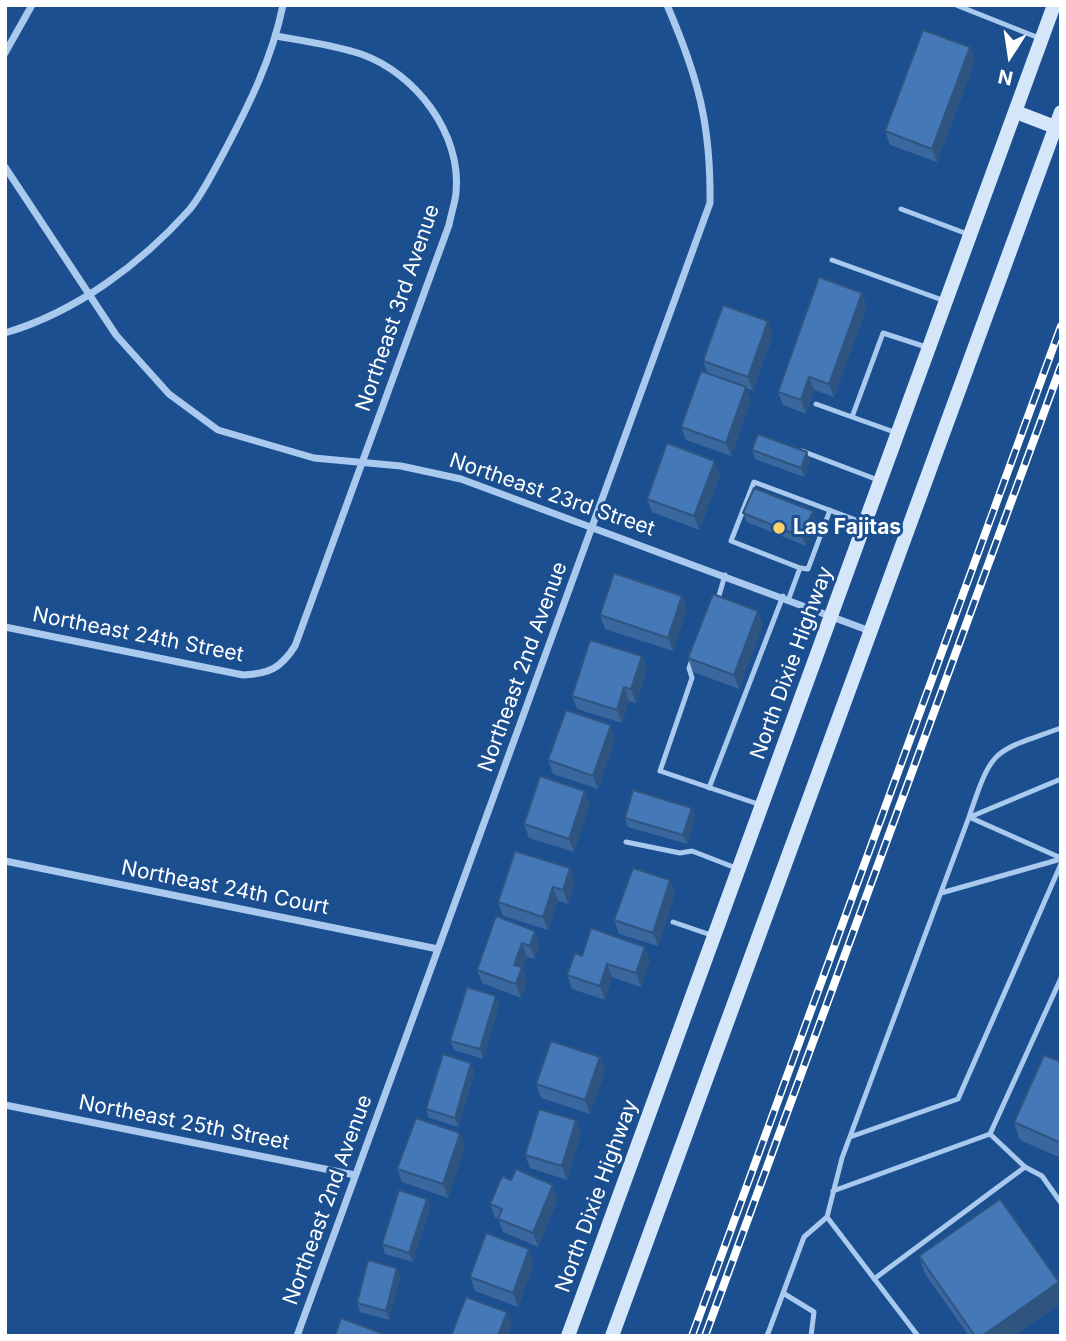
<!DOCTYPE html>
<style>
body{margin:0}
#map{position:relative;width:1066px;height:1341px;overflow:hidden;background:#1b4f8f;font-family:Inter,sans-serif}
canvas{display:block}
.frame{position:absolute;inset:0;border:7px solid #fff;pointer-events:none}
.north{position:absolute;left:975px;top:21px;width:70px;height:70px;-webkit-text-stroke:5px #1b4f8f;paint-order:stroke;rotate:192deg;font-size:19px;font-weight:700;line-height:28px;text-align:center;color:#fff}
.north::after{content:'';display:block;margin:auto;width:24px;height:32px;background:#fff;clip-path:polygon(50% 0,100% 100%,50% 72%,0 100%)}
</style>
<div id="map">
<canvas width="1066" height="1341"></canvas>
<div class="frame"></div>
<div class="north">N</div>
</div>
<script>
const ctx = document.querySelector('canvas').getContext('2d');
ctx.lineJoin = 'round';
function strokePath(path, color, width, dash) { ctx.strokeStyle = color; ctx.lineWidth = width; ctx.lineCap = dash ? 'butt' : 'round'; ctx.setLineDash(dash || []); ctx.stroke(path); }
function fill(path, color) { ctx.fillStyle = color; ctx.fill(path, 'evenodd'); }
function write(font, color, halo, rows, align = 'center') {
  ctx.font = font + ' Inter,sans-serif'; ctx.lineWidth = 6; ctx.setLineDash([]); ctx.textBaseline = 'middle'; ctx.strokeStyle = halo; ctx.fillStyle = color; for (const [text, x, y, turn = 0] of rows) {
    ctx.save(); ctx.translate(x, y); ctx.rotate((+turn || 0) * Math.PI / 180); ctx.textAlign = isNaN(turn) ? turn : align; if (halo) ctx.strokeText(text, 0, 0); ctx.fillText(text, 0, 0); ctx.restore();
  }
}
strokePath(new Path2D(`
 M 956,5 L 1039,38
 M 901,209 L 970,235
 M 832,260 L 945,301
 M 816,404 L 852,417
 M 897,433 L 852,417 L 883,333 L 926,347
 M 802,451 L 878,480
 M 800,568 L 808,569 L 830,510
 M 789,598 L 800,568 L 731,541 L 754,482 L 864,523
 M 718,599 L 725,575
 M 693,657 L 689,668 L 692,678 L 660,771 L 761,805
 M 709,788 L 783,596
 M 969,817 C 993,746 992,753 1061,728
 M 970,817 L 1061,779
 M 626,842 L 680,853 L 692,851 L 736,868
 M 941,893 L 1061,859
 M 673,922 L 711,935
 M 850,1137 L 958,1099 L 1061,864
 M 1025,1167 L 990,1134 L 1061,978
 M 833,1191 L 990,1134
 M 874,1279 L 1025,1167 L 1042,1176 L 1061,1203
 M 783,1293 L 814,1312 L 811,1336
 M 767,1336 L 804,1237 L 827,1217
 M 918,1336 L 827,1217 L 842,1158 L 969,817 L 1061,858`), '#a9c9ee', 5);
strokePath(new Path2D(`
 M 5,53 L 32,5
 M 5,167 L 116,335 L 169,394 L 218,430 L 314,458 L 401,466 L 461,479 L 870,631
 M 5,333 C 76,312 141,264 190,209 C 203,193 213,172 223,154 C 249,105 272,59 283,5
 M 5,627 L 243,675 C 269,674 281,668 295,646 L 449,225 C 451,214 455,203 456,193 C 462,133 415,73 361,54 C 334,45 304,41 276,36
 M 5,861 L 438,949
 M 5,1105 L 355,1175
 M 297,1336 L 710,203 C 711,124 698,77 667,5`), '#a9c9ee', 7);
strokePath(new Path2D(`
 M 1016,112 L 1055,127
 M 568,1336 L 1054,5
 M 612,1336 L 1061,112`), '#d6e6fa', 14);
const rail = new Path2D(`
 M 692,1336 L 1061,326
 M 705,1336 L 1061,366`);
strokePath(rail, '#fff', 8);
strokePath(rail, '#1b4f8f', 5, [16]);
fill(new Path2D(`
 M 970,47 L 975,61 L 937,162 L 890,145 L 885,131 Z
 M 867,306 L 834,397 L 814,390 L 806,414 L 783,405 L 778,392 Z
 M 773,335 L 753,391 L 746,388 L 751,401 L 731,456 L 686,440 L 681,427 L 708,374 L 703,361 Z
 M 752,450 L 810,461 L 804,477 L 755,459 Z
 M 720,475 L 699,530 L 652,512 L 647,499 Z
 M 743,513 L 816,521 L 806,546 L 747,522 Z
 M 687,609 L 673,651 L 605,629 L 600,615 Z
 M 763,625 L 739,689 L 693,672 L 688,658 Z
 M 642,656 L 647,670 L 636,703 L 629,701 L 622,723 L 577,709 L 572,696 Z
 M 615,739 L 598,789 L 553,774 L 548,760 Z
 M 585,791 L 590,805 L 574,852 L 529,838 L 524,824 Z
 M 692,808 L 695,817 L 687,844 L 628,827 L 625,818 Z
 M 670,880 L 675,894 L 658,946 L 619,934 L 614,920 Z
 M 575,882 L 568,904 L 558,901 L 548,930 L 503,916 L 498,902 Z
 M 496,916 L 540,944 L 535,959 L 527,957 L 523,968 L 527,981 L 521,998 L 482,983 L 477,970 Z
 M 582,956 L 650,960 L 641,987 L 612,977 L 605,1000 L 572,989 L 567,975 Z
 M 496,996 L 499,1005 L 483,1059 L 454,1050 L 450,1041 Z
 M 600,1057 L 605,1071 L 590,1114 L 541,1098 L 536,1084 Z
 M 1061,1062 L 1061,1158 L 1020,1140 L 1014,1122 Z
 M 475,1072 L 458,1127 L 429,1118 L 426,1109 Z
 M 576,1120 L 581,1134 L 567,1180 L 530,1168 L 525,1155 Z
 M 465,1147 L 448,1198 L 402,1182 L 397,1169 Z
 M 427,1199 L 430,1208 L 413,1262 L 385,1254 L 382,1244 Z
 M 558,1199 L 538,1247 L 503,1232 L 498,1219 L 495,1218 L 490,1204 Z
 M 919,1256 L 1061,1303 L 1014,1336 L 969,1336 L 925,1274 Z
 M 534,1263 L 518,1307 L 475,1291 L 470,1277 Z
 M 397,1268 L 400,1277 L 389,1320 L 360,1312 L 357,1303 Z`), '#3a679d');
fill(new Path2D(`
 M 970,47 L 975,61 L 937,162 L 932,149 Z
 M 862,293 L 867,306 L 834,397 L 829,384 Z
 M 768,321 L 773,335 L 753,391 L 748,377 Z
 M 809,377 L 814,390 L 806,414 L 801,400 Z
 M 746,387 L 751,401 L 731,456 L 726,443 Z
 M 807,452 L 810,461 L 804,477 L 801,468 Z
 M 715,461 L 720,475 L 699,530 L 694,516 Z
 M 813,511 L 816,521 L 806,546 L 802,537 Z
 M 682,596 L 687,609 L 673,651 L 668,638 Z
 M 758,611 L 763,625 L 739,689 L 734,675 Z
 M 642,656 L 647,670 L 636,703 L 631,689 Z
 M 624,687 L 629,701 L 622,723 L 617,710 Z
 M 611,725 L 615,739 L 598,789 L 593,776 Z
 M 585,791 L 590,805 L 574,852 L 569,839 Z
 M 692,808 L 695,817 L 687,844 L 683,835 Z
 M 570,868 L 575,882 L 568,904 L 563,890 Z
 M 670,880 L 675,894 L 658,946 L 653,933 Z
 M 553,887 L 558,901 L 548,930 L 543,917 Z
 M 535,931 L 540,944 L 535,959 L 530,946 Z
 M 522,943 L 527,957 L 523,968 L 527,981 L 521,998 L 516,984 L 514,965 Z
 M 645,947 L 650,960 L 641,987 L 636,973 Z
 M 607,964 L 612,977 L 605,1000 L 600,986 Z
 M 496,996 L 499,1005 L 483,1059 L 480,1049 Z
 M 600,1057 L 605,1071 L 590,1114 L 585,1100 Z
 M 471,1063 L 475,1072 L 458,1127 L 455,1118 Z
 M 576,1120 L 581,1134 L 567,1180 L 562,1166 Z
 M 460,1133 L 465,1147 L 448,1198 L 443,1184 Z
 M 553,1185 L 558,1199 L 538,1247 L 533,1233 Z
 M 427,1199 L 430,1208 L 413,1262 L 409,1253 Z
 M 529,1249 L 534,1263 L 518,1307 L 513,1293 Z
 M 397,1268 L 400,1277 L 389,1320 L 386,1311 Z
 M 1059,1282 L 1061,1288 L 1061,1303 L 1014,1336 L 982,1336 Z
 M 507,1312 L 512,1326 L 508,1336 L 498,1336 Z`), '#305480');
const building = new Path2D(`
 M 923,30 L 970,47 L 932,149 L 885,131 Z
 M 819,277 L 862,293 L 829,384 L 809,377 L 801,400 L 778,392 Z
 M 723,305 L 768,321 L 748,377 L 703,361 Z
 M 701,371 L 746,387 L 726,443 L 681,427 Z
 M 758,434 L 807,452 L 801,468 L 752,450 Z
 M 667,443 L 715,461 L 694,516 L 647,499 Z
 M 754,488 L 813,511 L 802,537 L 743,513 Z
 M 614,573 L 682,596 L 668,638 L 600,615 Z
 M 713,594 L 758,611 L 734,675 L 688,658 Z
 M 590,640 L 642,656 L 631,689 L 624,687 L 617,710 L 572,696 Z
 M 566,710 L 611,725 L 593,776 L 548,760 Z
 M 540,776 L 585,791 L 569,839 L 524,824 Z
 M 633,790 L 692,808 L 683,835 L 625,818 Z
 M 515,851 L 570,868 L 563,890 L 553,887 L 543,917 L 498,902 Z
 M 633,868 L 670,880 L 653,933 L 614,920 Z
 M 496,916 L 535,931 L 530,946 L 522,943 L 514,965 L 522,967 L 516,984 L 477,970 Z
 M 591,928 L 645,947 L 636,973 L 607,964 L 600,986 L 567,975 L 575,953 L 582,956 Z
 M 467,987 L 496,996 L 480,1049 L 450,1041 Z
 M 551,1041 L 600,1057 L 585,1100 L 536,1084 Z
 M 443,1054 L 471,1063 L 455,1118 L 426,1109 Z
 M 1044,1055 L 1061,1062 L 1061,1143 L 1014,1122 Z
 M 539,1109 L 576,1120 L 562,1166 L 525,1155 Z
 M 416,1118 L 460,1133 L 443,1184 L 397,1169 Z
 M 516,1169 L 553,1185 L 533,1233 L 498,1219 L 502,1209 L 490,1204 L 502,1176 L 511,1180 Z
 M 399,1190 L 427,1199 L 409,1253 L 382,1244 Z
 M 1000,1199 L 1059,1282 L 982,1336 L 975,1336 L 919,1256 Z
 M 486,1233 L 529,1249 L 513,1293 L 470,1277 Z
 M 368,1260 L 397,1268 L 386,1311 L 357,1303 Z
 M 466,1297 L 507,1312 L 498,1336 L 451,1336 Z
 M 341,1318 L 386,1335 L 386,1336 L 335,1336 Z`);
fill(building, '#4478b7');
strokePath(building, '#305480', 2);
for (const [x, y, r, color] of [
 [779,528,7,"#ffd166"]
]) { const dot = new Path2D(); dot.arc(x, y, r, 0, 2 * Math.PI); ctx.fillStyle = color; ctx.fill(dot); strokePath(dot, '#1b4f8f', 2.5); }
write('21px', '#fff', '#1b4f8f', [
 ["Northeast 3rd Avenue",398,308,-71],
 ["Northeast 23rd Street",552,495,19],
 ["Northeast 24th Street",138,635,11],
 ["North Dixie Highway",792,663,-70],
 ["Northeast 2nd Avenue",523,667,-70],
 ["Northeast 24th Court",225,888,11],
 ["Northeast 25th Street",184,1123,11],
 ["North Dixie Highway",597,1196,-70],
 ["Northeast 2nd Avenue",328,1200,-70]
]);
write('bold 21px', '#fff', '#1b4f8f', [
 ["Las Fajitas",793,528]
], 'left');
</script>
